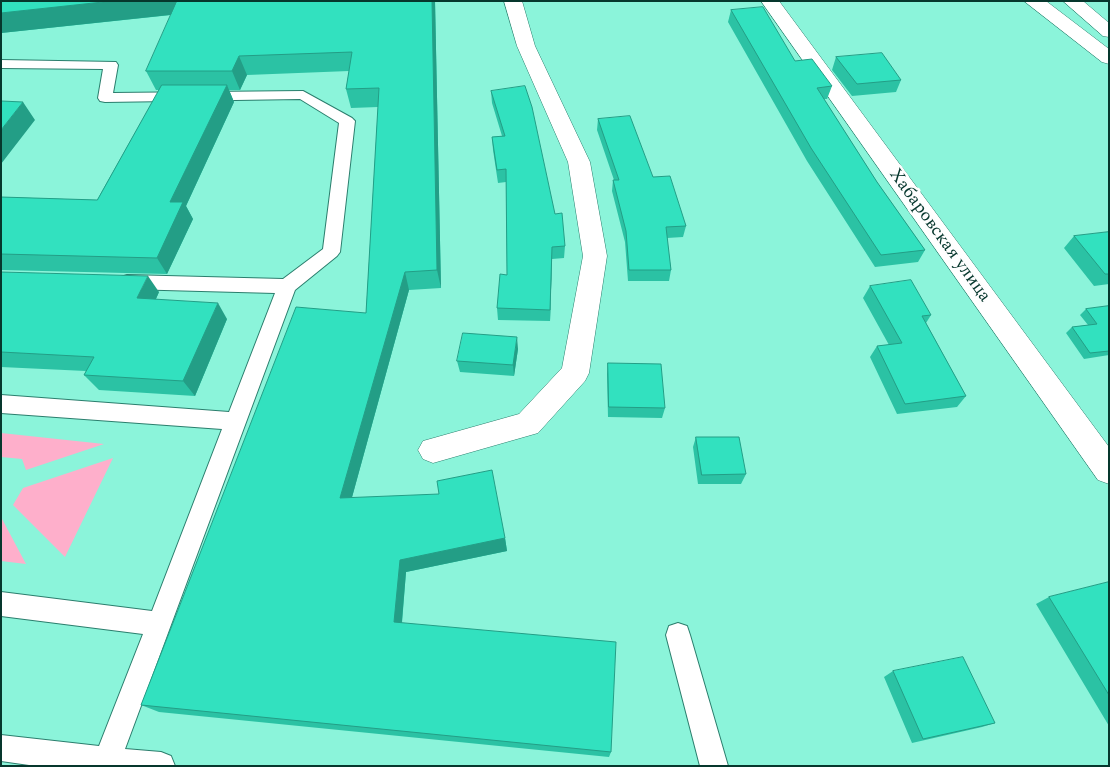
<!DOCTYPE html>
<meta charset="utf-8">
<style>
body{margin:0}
#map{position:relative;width:1110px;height:767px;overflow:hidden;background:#8bf4da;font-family:Spectral,serif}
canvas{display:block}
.frame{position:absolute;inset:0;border:2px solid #06372d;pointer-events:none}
</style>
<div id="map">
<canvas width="1110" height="767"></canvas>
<div class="frame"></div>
</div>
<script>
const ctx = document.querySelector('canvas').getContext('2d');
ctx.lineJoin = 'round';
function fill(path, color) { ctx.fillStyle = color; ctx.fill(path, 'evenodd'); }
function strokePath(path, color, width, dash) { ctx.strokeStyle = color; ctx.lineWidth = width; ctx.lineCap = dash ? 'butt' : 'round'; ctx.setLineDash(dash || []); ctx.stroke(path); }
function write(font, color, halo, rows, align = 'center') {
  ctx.font = font + ' Spectral,serif'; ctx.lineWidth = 5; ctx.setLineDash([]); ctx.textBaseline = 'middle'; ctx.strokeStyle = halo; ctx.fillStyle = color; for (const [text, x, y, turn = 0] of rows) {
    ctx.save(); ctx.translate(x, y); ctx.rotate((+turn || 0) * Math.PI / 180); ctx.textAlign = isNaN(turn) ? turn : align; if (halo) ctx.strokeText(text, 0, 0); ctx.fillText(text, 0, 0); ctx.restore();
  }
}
fill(new Path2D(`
 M 1,433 L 104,444 L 26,470 L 22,459 L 1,457 Z
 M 113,458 L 65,557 L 13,505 L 23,488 Z
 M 1,517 L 26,564 L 1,561 Z`), '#feafcb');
const service = new Path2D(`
 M 1,60 L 116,62 L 118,65 L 113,93 L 303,91 L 352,118 L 355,121 L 340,252 L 337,256 L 295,290 L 125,749 L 161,752 L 171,756 L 175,766 L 36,766 L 1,761 L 1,735 L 99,746 L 143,634 L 1,616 L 1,592 L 152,611 L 222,429 L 1,413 L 1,395 L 229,412 L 275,293 L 127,289 L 121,287 L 118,282 L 121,277 L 127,275 L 283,279 L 323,249 L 339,123 L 300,99 L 105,102 L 100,101 L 98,98 L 103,69 L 1,68 Z
 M 678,623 L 687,626 L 690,635 L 728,766 L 700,766 L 666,635 L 669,626 Z`);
const minor = new Path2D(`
 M 504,1 L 522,1 L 535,46 L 590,162 L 607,256 L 589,373 L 585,381 L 538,433 L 433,463 L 423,459 L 418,450 L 423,441 L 519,414 L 562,368 L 583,256 L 568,162 L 517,46 Z
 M 761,1 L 779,1 L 1109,447 L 1109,484 L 1098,480 Z`);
const secondary = new Path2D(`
 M 1024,1 L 1046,1 L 1109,49 L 1109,64 L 1102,62 Z
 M 1063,1 L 1083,1 L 1109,23 L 1109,37 L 1103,36 Z`);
strokePath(service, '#2b7e6d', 2);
strokePath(minor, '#2b7e6d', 1);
strokePath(secondary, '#2b7e6d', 1);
fill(service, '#fff');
fill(minor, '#fff');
fill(secondary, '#fff');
fill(new Path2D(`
 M 1,1 L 435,1 L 441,288 L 409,290 L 352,497 L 505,538 L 507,551 L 406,572 L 402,623 L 611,752 L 609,757 L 159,712 L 141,705 L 366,313 L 378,107 L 351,108 L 346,89 L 349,71 L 247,75 L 240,90 L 229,90 L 234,102 L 186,206 L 193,219 L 167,274 L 1,270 L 1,197 L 97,200 L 159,90 L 156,90 L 146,71 L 171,15 L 1,33 Z
 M 731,10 L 795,61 L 832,86 L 827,99 L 824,99 L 877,182 L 925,250 L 918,262 L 875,267 L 807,161 L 728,22 Z
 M 836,57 L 901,80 L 896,92 L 852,96 L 832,70 Z
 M 491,91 L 555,214 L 565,246 L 564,258 L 552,259 L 550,321 L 498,320 L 497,308 L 507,275 L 506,182 L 498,183 L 493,150 L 492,137 L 502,136 L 492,103 Z
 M 598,119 L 653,177 L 686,226 L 683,237 L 667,238 L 671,270 L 669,281 L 628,281 L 625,242 L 612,191 L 613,180 L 614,180 L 597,130 Z
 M 1109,232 L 1109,284 L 1094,286 L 1064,248 L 1074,236 Z
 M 1,272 L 159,292 L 156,299 L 227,319 L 195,396 L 99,390 L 84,375 L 86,371 L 1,367 Z
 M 870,286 L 931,315 L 926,323 L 966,396 L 957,407 L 897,414 L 870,357 L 877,346 L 889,345 L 863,298 Z
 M 1109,306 L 1109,355 L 1084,359 L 1066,333 L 1072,327 L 1088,325 L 1080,315 L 1086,309 Z
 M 518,349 L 514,376 L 460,372 L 457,361 Z
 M 608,363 L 665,408 L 662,418 L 608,417 L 607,374 Z
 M 696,437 L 746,474 L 741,484 L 698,484 L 693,447 Z
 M 1109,582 L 1109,726 L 1036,604 L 1049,597 Z
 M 893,671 L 995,723 L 982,727 L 912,743 L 884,677 Z`), '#2bc2a4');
fill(new Path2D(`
 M 112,1 L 183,1 L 188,13 L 1,33 L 1,13 Z
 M 432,1 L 435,1 L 441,288 L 437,270 Z
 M 239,56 L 247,75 L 240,90 L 232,71 Z
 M 227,85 L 234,102 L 186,206 L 193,219 L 167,274 L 157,258 L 170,202 Z
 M 23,102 L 35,120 L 1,164 L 1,130 Z
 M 552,247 L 552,259 L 550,321 L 550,310 Z
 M 405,272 L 409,290 L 348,512 L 340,498 Z
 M 148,276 L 159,292 L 149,314 L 137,298 Z
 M 218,303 L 227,319 L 195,396 L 183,381 Z
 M 517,337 L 518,349 L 514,376 L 513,365 Z
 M 505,538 L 507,551 L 406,572 L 401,632 L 394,622 L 400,560 Z`), '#239e86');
const building = new Path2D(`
 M 1,1 L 112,1 L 1,13 Z
 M 177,1 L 432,1 L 437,270 L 405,272 L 340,498 L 439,494 L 437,481 L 492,470 L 505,538 L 400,560 L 394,622 L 616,642 L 611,752 L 141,705 L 296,307 L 366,313 L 379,88 L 346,89 L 352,52 L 239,56 L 232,71 L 146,71 Z
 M 763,7 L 795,61 L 812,59 L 832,86 L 817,88 L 877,182 L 925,250 L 881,255 L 811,148 L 731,10 Z
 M 882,53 L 901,80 L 857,84 L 836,57 Z
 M 162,85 L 227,85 L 170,202 L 183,202 L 157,258 L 1,254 L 1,197 L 97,200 Z
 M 525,86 L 532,107 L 555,214 L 562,213 L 565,246 L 552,247 L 550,310 L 497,308 L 500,274 L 507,275 L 506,169 L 497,170 L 492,137 L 505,136 L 491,91 Z
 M 1,101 L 23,102 L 1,130 Z
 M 630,116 L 653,177 L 670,176 L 686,226 L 666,227 L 671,270 L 629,270 L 626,231 L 613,180 L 619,180 L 598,119 Z
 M 1109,232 L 1109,274 L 1105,274 L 1074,236 Z
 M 1,272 L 148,276 L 137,298 L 218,303 L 183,381 L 84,375 L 94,357 L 1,352 Z
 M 911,280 L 931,315 L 922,316 L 966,396 L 905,404 L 877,346 L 902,343 L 870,286 Z
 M 1109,306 L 1109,351 L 1090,353 L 1072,327 L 1097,324 L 1086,309 Z
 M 463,333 L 517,337 L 513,365 L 457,361 Z
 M 608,363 L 661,364 L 665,408 L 609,407 Z
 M 696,437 L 739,437 L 746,474 L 702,475 Z
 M 1109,582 L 1109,695 L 1049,597 Z
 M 963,657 L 995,723 L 923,739 L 893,671 Z`);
fill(building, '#32e1bf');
strokePath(building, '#239e86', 1);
write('18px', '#06372d', '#fefefe', [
 ["Хабаровская улица",939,236,54]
]);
</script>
